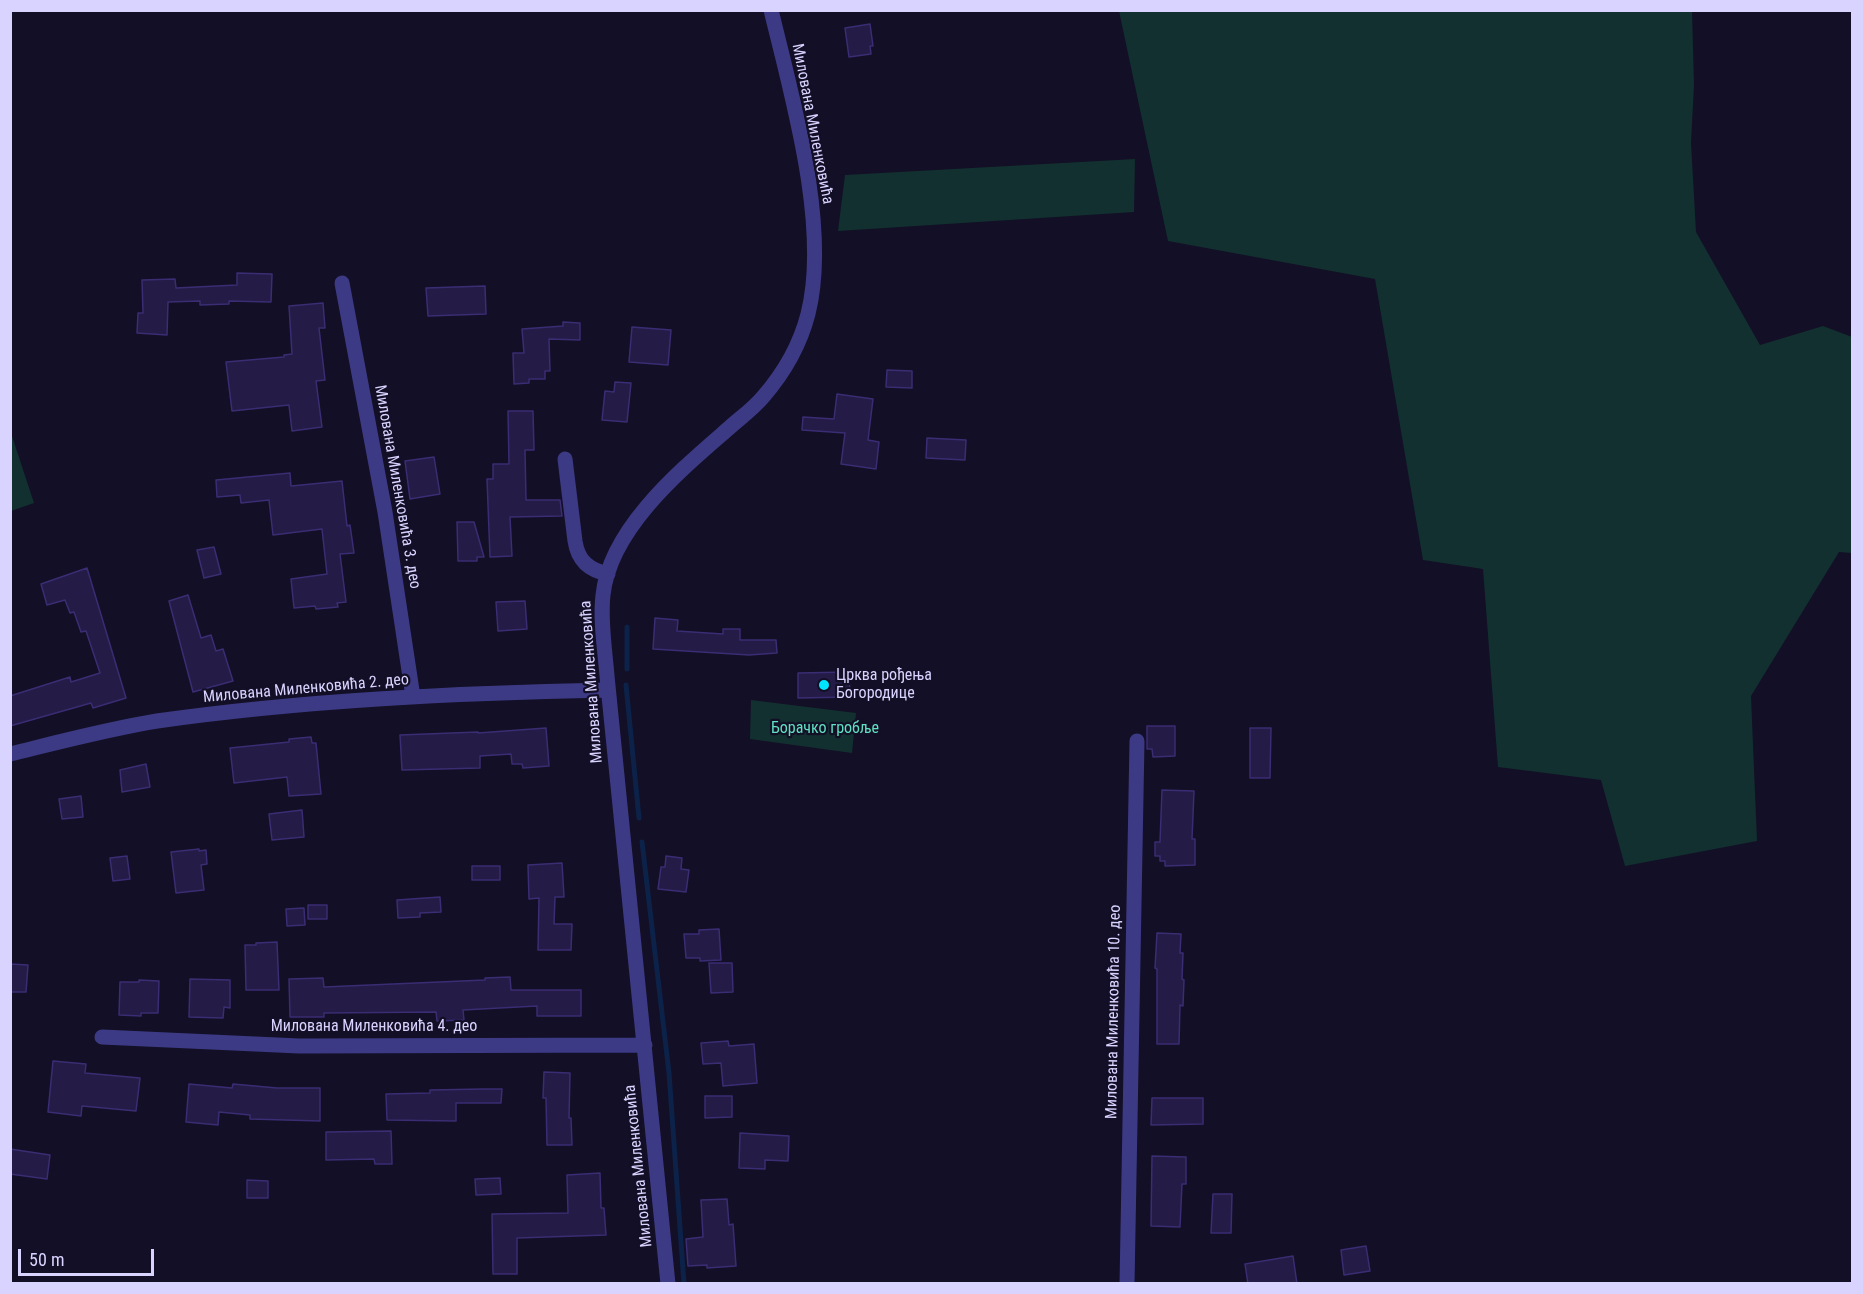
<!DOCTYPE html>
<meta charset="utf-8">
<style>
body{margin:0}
#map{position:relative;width:1863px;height:1294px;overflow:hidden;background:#130f26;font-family:"Roboto Condensed",sans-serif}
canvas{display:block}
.frame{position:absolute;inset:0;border:12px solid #d9d4ff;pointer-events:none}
.scale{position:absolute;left:18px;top:1249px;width:136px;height:27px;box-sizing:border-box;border:3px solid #d9d4ff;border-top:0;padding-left:8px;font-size:18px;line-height:21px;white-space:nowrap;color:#d9d4ff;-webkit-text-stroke:4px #130f26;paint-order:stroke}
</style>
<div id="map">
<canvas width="1863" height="1294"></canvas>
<div class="frame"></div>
<div class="scale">50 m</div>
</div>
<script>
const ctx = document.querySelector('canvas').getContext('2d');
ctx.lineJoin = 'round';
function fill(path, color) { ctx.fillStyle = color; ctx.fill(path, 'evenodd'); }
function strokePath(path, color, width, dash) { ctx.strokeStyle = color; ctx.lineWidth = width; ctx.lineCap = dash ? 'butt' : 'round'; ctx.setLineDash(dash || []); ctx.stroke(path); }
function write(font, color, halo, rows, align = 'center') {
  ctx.font = font + ' "Roboto Condensed",sans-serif'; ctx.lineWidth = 4.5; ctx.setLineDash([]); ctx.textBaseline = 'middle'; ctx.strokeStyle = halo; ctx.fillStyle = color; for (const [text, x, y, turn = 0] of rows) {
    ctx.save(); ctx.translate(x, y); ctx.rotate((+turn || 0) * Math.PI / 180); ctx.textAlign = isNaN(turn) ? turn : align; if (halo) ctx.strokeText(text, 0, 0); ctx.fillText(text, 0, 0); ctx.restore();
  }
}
fill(new Path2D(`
 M 1119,11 L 1692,11 L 1694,85 L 1691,143 L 1696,232 L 1760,345 L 1823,326 L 1852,337 L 1852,553 L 1839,552 L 1751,696 L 1757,841 L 1625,866 L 1601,780 L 1498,767 L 1483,569 L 1423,560 L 1375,279 L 1168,241 Z
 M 1135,159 L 1134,212 L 838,231 L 845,175 Z
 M 11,433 L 34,503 L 11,511 L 10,511 Z
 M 751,700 L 856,713 L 852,753 L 750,739 Z`), '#12302f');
strokePath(new Path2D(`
 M 627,627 L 627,669
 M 626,685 L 639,818
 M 642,842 L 669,1073 L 684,1284`), '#0c2248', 5);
const building = new Path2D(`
 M 870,24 L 873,46 L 870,46 L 871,54 L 849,57 L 845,28 Z
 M 237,273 L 272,274 L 271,302 L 229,301 L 229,304 L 200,305 L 200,301 L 168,302 L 167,335 L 137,333 L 138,313 L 143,313 L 142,280 L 175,279 L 176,288 L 237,285 Z
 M 485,286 L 486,314 L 428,316 L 426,288 Z
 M 323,303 L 325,328 L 319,328 L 325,380 L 316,381 L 322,427 L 292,431 L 289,405 L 232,411 L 226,362 L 284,357 L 284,355 L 292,354 L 289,306 Z
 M 563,322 L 580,323 L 580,340 L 549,339 L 550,371 L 545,371 L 545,379 L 529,379 L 529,383 L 514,384 L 513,353 L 524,353 L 522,329 L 563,326 Z
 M 632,327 L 671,330 L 668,365 L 629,362 Z
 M 887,370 L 912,371 L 912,388 L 886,387 Z
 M 615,382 L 631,383 L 627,422 L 602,420 L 605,391 L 614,392 Z
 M 837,394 L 873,399 L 868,440 L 879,442 L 876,469 L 841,464 L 845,433 L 802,430 L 803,417 L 834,419 Z
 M 508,411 L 533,411 L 534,450 L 525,450 L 526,500 L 560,500 L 562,516 L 510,517 L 512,556 L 490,557 L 487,479 L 493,479 L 493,464 L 509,464 Z
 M 927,438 L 966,440 L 965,460 L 926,458 Z
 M 434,457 L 440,494 L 410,499 L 405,461 Z
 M 290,473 L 291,486 L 342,481 L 347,526 L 350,525 L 354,553 L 340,554 L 346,602 L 337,603 L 338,607 L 316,609 L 315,606 L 294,608 L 291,579 L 327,574 L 322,529 L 273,535 L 269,500 L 241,503 L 240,495 L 217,497 L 216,480 Z
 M 457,522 L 474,522 L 484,557 L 477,557 L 477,561 L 458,561 Z
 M 214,547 L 221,574 L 204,578 L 197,550 Z
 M 87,568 L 126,698 L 93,708 L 91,703 L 10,726 L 10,696 L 70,677 L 71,682 L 100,673 L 86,631 L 81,632 L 74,612 L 70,613 L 65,600 L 47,605 L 41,584 Z
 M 188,595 L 201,638 L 211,635 L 216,651 L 223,649 L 233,681 L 193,692 L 169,601 Z
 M 525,601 L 527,629 L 498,631 L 496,602 Z
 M 655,618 L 678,620 L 677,631 L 723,634 L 723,629 L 740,629 L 740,640 L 776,640 L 777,653 L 749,655 L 653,649 Z
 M 849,672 L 850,697 L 798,698 L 798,673 Z
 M 1147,726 L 1175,726 L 1175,756 L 1153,757 L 1152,749 L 1147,749 Z
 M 546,728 L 549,766 L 523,768 L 522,764 L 512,764 L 511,754 L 480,756 L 480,768 L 402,770 L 400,735 L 478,732 L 478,733 Z
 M 1250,728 L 1271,728 L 1270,778 L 1250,778 Z
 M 311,737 L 312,743 L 316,743 L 321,794 L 289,796 L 287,777 L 234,783 L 230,748 L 289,742 L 289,739 Z
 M 146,764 L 150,787 L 122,792 L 120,770 Z
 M 1162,790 L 1194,791 L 1192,839 L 1195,839 L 1195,865 L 1165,866 L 1165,861 L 1160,861 L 1160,856 L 1155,856 L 1155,842 L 1160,842 Z
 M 81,796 L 83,817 L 62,819 L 59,799 Z
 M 302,810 L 304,837 L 272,840 L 269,814 Z
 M 199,849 L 199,851 L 206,850 L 207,864 L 201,865 L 204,890 L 176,893 L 171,852 Z
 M 127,856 L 130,879 L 113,881 L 110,858 Z
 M 666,856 L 682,858 L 681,869 L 689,870 L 686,892 L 658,889 L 661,867 L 665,867 Z
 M 562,863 L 564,897 L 555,897 L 554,924 L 572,924 L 571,950 L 538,950 L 539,898 L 529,899 L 528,865 Z
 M 472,866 L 500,866 L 500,880 L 472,880 Z
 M 440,897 L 441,912 L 420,913 L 420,917 L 398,918 L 397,900 Z
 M 308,905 L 327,905 L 327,919 L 308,919 Z
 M 304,908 L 305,925 L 287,926 L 286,909 Z
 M 719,929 L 721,960 L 700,961 L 700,958 L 686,958 L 684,934 L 699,934 L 699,930 Z
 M 1157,933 L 1181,934 L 1180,953 L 1183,953 L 1182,979 L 1184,980 L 1183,1006 L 1180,1005 L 1179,1044 L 1157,1044 L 1157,969 L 1155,968 Z
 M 277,942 L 279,990 L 246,990 L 245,945 L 256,945 L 256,943 Z
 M 709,963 L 732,963 L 733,992 L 711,993 Z
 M 10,964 L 28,965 L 26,992 L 10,992 Z
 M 510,977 L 511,990 L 581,990 L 581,1016 L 537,1016 L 537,1006 L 463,1010 L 464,1020 L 437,1021 L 436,1012 L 324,1013 L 324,1017 L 290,1017 L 289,979 L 323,978 L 324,987 L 485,980 L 485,978 Z
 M 190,979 L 230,980 L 230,1008 L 224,1007 L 223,1018 L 189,1017 Z
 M 139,980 L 159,981 L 158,1013 L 141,1013 L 141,1016 L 119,1015 L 120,982 L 139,982 Z
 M 728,1041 L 729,1046 L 754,1044 L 757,1083 L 723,1086 L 721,1063 L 703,1064 L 701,1043 Z
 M 53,1061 L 86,1064 L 85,1073 L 140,1078 L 136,1111 L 82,1106 L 81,1116 L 48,1112 Z
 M 544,1072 L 570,1073 L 569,1118 L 571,1118 L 572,1145 L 547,1145 L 546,1098 L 543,1098 Z
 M 189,1084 L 232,1088 L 233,1084 L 277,1088 L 320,1088 L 320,1121 L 250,1119 L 250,1115 L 219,1112 L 218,1125 L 186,1122 Z
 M 483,1089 L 502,1089 L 501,1103 L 456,1103 L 456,1121 L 387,1120 L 386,1094 L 430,1093 L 430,1090 Z
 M 705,1096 L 732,1096 L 732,1117 L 705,1118 Z
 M 1152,1098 L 1203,1098 L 1203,1124 L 1151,1125 Z
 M 391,1131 L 392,1164 L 375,1164 L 374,1159 L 326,1160 L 326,1132 Z
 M 740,1133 L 789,1136 L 788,1161 L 765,1160 L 765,1169 L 739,1168 Z
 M 10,1149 L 50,1155 L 47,1179 L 10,1174 Z
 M 1152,1156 L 1186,1157 L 1186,1184 L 1182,1184 L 1180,1227 L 1151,1226 Z
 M 600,1173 L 601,1208 L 604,1208 L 606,1235 L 517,1238 L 517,1274 L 493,1274 L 492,1214 L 568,1213 L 567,1175 Z
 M 500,1178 L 501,1194 L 476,1195 L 475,1179 Z
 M 247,1180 L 268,1181 L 268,1198 L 247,1198 Z
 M 1213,1194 L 1232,1194 L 1231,1233 L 1211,1233 Z
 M 727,1199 L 729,1225 L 733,1224 L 736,1266 L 707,1268 L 707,1265 L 688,1266 L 686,1239 L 703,1237 L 701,1200 Z
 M 1366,1246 L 1370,1271 L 1344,1275 L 1341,1250 Z
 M 1293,1256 L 1297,1284 L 1248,1284 L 1245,1264 Z`);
fill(building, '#241b47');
strokePath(building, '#3b2d73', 1.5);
strokePath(new Path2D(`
 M 342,283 L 385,512 L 413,697
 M 565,459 L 575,541 C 578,561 589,570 608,574
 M 10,754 C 59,742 108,729 157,721 C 306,700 458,693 608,690
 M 102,1037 L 299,1046 L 645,1045
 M 668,1284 L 607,676 C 605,650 600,621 603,595 C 610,528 682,469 729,428 C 740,418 753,409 763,397 C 783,374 800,345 808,314 C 830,227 792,97 771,10
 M 1127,1284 L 1137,741`), '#3d3a85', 15);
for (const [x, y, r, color] of [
 [824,685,6,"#00e5ff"]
]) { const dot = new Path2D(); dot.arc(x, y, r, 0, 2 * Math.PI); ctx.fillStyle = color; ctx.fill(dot); strokePath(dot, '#130f26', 2); }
write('16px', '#d9d4ff', '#130f26', [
 ["Милована Миленковића",812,124,79],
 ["Милована Миленковића 3. део",397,487,80],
 ["Милована Миленковића",592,682,-94],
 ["Милована Миленковића 2. део",306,689,-5],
 ["Милована Миленковића 10. део",1114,1012,-89],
 ["Милована Миленковића 4. део",374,1027],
 ["Милована Миленковића",639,1166,-96]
]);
write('16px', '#d9d4ff', '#130f26', [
 ["Црква рођења",836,676],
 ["Богородице",836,694]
], 'left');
write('16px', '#5fe0c0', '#130f26', [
 ["Борачко гробље",825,729]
]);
</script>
